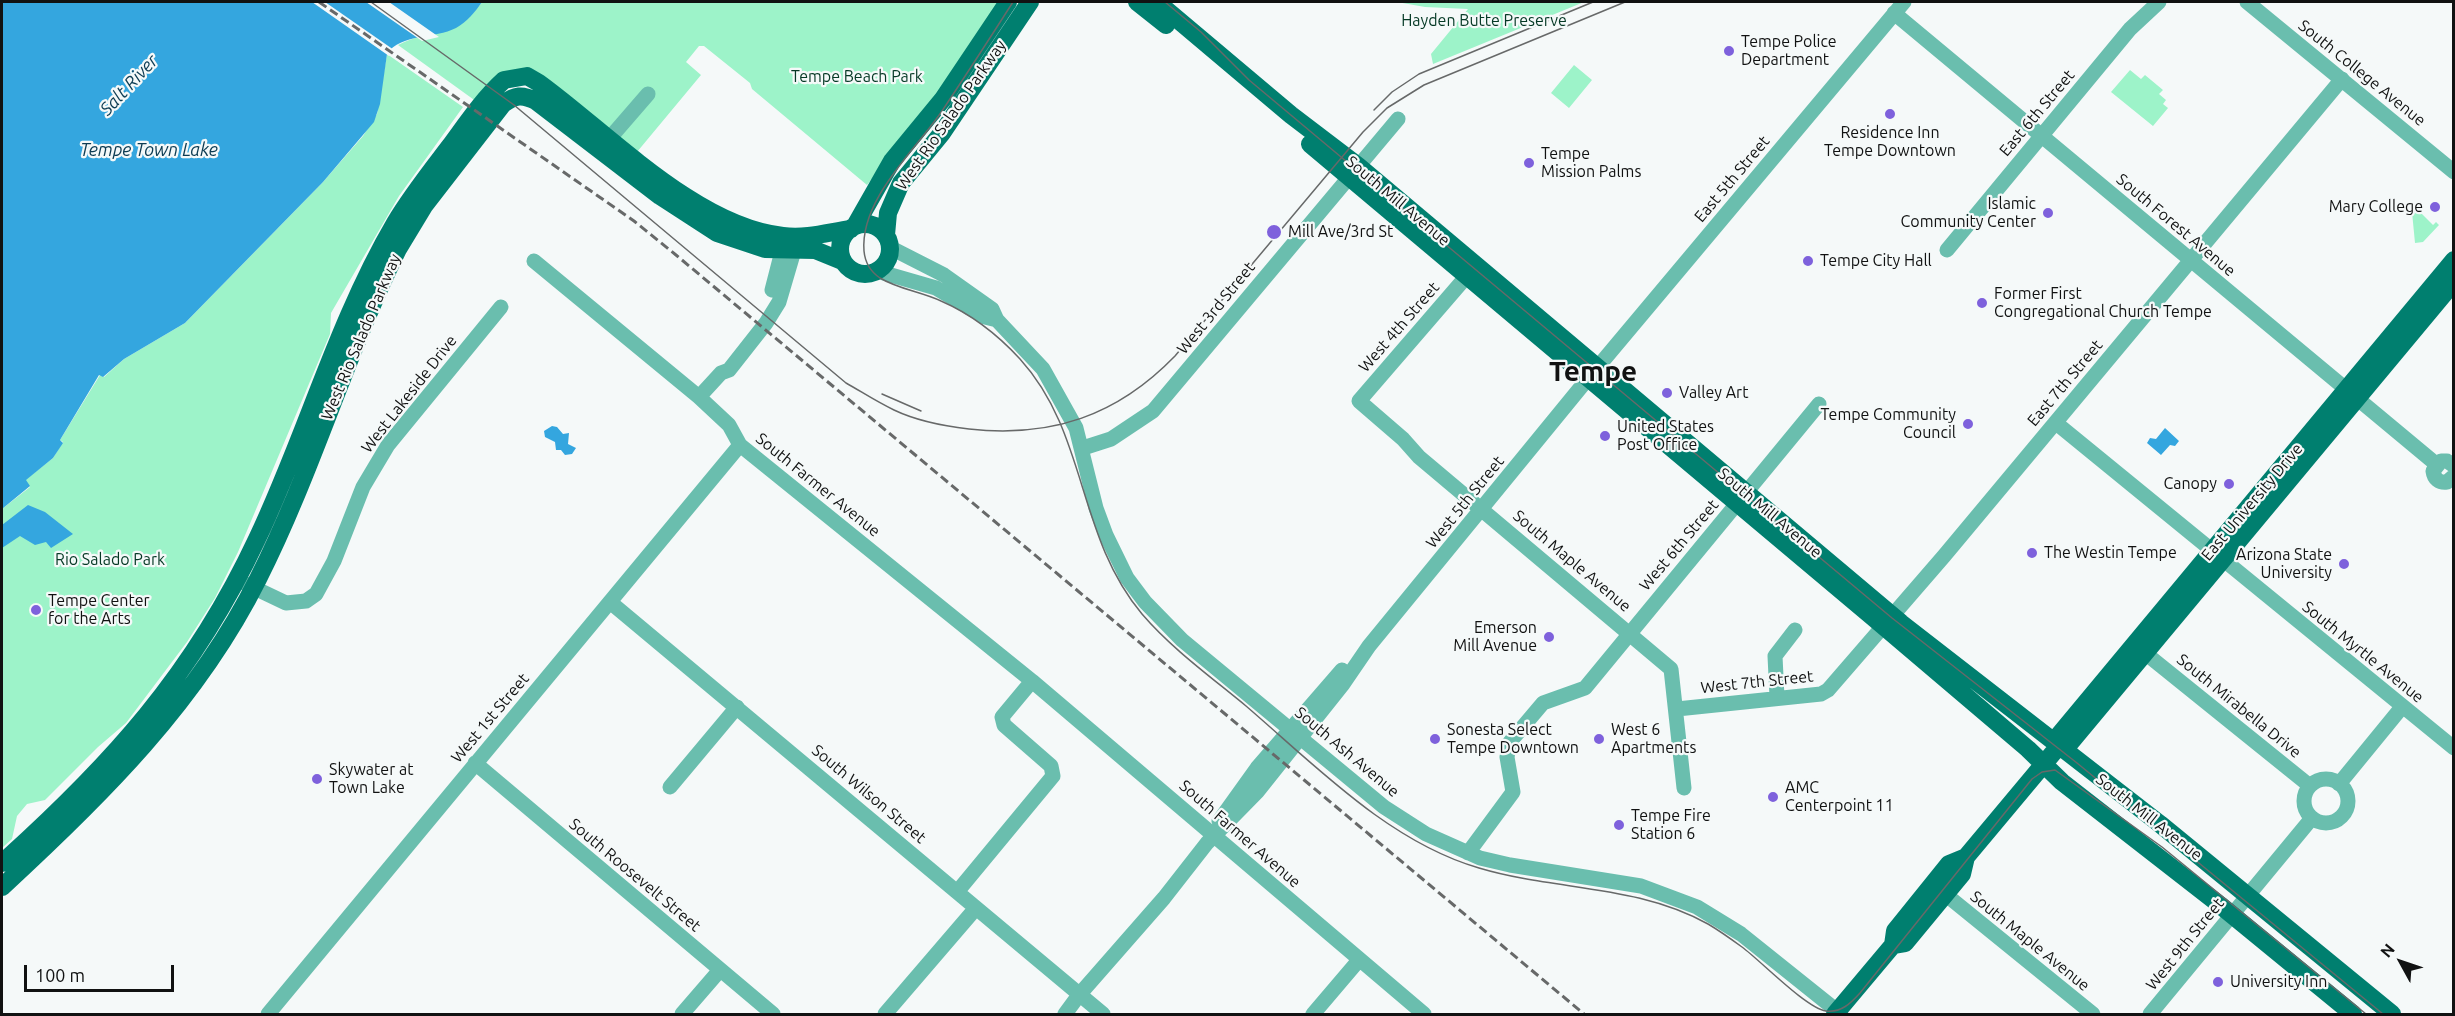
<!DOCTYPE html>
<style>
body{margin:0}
#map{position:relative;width:2455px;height:1016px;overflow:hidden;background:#f5f9f9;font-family:Ubuntu,sans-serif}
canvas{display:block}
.frame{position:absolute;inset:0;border:3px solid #111212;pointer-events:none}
.north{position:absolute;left:2371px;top:932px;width:60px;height:60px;-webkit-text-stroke:4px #f5f9f9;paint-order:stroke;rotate:310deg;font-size:16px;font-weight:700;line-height:24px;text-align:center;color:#111212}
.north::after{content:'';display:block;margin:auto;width:21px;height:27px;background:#111212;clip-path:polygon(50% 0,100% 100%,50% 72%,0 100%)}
.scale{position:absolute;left:24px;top:965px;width:150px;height:27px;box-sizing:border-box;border:3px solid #111212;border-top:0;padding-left:8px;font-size:18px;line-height:21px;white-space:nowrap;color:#111212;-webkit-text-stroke:4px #f5f9f9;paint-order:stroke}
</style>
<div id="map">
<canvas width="2455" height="1016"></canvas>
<div class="frame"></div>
<div class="north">N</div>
<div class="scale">100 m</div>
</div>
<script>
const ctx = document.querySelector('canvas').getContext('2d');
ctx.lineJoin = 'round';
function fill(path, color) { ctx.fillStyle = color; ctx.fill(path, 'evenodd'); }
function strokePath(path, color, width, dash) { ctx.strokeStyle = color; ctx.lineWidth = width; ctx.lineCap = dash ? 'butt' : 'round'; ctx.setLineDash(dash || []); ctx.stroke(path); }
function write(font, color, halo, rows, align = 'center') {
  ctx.font = font + ' Ubuntu,sans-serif'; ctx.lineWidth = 4.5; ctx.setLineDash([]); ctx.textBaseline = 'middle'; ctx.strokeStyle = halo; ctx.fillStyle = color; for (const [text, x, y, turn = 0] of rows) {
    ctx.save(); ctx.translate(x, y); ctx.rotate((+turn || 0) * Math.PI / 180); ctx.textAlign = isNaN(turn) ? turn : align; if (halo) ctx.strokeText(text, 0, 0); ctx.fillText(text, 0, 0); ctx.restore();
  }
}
fill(new Path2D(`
 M 482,2 L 1004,2 L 942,93 L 867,185 L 752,89 L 750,83 L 704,46 L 699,46 L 686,62 L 701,75 L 637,152 L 531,72 L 477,102 L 398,45 C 434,27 453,40 482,2 Z
 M 1397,2 L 1584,2 L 1433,64 L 1431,54 L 1468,9 L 1425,7 Z
 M 387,54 L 463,107 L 399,196 L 331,313 L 330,334 L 238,552 L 215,598 L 187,642 L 126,723 L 98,747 L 45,800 L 27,804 L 17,816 L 12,839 L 2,848 L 2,509 L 30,487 L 25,480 L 53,458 L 63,442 L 60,440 L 100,375 L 104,377 L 124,359 L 185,323 L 323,182 L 363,136 L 377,114 Z
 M 1574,65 L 1592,80 L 1569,108 L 1551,93 Z
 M 2130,70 L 2141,79 L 2145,75 L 2163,90 L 2159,94 L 2166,100 L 2163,104 L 2168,108 L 2153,126 L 2111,92 Z
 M 2416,208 L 2433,225 L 2436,222 L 2439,225 L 2423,242 L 2415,243 L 2412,212 Z`), '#9df3c9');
fill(new Path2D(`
 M 2,2 L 482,2 C 475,12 467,22 456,28 C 435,39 401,33 387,54 L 380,104 L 374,122 L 323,182 L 185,323 L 124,359 L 103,377 L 99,375 L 60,440 L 63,443 L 53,458 L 26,480 L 30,486 L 2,509 Z
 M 552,426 L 557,427 L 563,434 L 569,433 L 568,444 L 576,448 L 572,454 L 565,455 L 561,450 L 556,450 L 555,442 L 545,437 L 544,431 Z
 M 2165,428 L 2179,441 L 2175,446 L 2170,445 L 2161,455 L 2147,443 L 2150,438 L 2156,439 Z
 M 28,505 L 45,512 L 73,534 L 51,548 L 46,542 L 35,545 L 20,536 L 2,548 L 2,525 Z`), '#34a6df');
fill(new Path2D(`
 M 312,2 L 325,2 L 394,50 L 389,56 Z
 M 366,2 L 389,2 L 439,37 L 422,41 Z`), '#f5f9f9');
strokePath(new Path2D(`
 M 2247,2 L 2454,172
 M 1894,13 L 2436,464
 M 603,146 L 648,94
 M 891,248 L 944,275 L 992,309 L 997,320 L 1043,369 L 1076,428 L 1096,508 L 1106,535 L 1127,578 L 1145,602 L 1182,640 L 1384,807 L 1426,834 L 1480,858 L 1510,865 L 1641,886 L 1697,907 L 1741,934 L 1841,1014
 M 1947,250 L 2130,29 L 2159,2
 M 534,261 L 699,397 L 729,425 L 740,445 L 1032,681 L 1424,1014
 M 877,271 L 936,288 L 985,317 L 997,320
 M 1466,277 L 1359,401 L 1403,439 L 1419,457 L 1671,669 L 1684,788
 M 772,290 L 782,251 L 788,243
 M 699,397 L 721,373 L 729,370 L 766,323 L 779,302 L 794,251
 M 2056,423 L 2454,748
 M 1083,448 L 1111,439 L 1153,411 L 1398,119
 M 2454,466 L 2447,461 L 2441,461 L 2433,471 C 2434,479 2439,483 2447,482 L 2454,476
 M 244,583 L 286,603 L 306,601 L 316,594 L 334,561 L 363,487 L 388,445 L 501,307
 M 610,602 L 1103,1014
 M 2145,653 L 2310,786
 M 1777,697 L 1775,656 L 1795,630
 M 1677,709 L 1821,694 L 1828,690 L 1944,556 L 2342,79
 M 475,763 L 773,1014
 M2304 801a22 22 0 1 1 44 0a22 22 0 1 1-44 0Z
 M 2339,784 L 2402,707
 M 670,787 L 737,707
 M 1219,821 L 1257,768 L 1342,670
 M 1468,853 L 1513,792 L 1507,757 L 1510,742 L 1543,703 L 1585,688 L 1819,404
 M 957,892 L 1053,776 L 1051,766 L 1004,725 L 1002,717 L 1032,681
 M 1945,894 L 2093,1014
 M 268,1014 L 740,445
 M 682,1014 L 720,970
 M 885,1014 L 976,908
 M 1065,1014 L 1079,995 L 1164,898 L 1207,843 L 1257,792 L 1343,684 L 1369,646 L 1581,387 L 1904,2
 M 1313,1014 L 1359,960
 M 2150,1014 L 2312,818`), '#6abeae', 15);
strokePath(new Path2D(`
 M 1137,2 L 1166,25
 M 1157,2 L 1291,115 L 1358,166 L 1901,623 L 2160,824 L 2392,1014
 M 1310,144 L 1874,618 L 2028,749 L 2062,782 L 2220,905 L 2353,1014
 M840 249a25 25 0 1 1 50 0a25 25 0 1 1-50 0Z
 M 855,226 L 892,161 L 943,99 L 1008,2
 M 886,235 L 888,213 L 901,183 L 942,133 L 1030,2
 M 2058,747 L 2059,735 L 2454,260
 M 2,863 C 111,765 194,674 257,539 C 306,436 337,322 395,223 C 411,196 431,171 450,146 C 467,123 483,99 504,80 L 527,76 L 539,83 C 608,133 696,227 783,236 C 807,239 829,232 851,229
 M 2,887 C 101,796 197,701 258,579 C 312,472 345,356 398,249 L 424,206 L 503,104 C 515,95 522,94 536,101 L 660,196 L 717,233 L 765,249 L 815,250 L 842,261
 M 1893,945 L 1905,943 L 1962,874 L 1966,857
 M 1835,1014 L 1893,945 L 1895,931 L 1949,864 L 1966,857 L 2058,747 L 2070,743 L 2454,282`), '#007f6f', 18);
strokePath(new Path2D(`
 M 371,2 L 514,105 L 846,383 C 862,392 877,402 894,410 C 917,421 943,426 969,429 C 1051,438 1117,416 1175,356 L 1363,132 L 1387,108 L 1424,85 L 1625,2
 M 1013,2 C 990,38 966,75 942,111 C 915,151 860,199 864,251 C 865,262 871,272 880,278 C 898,289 922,292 941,301 C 971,314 998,335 1020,359 C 1088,434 1076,535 1142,614 C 1172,649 1211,677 1246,706 C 1316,766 1389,842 1479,868 C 1556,891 1636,884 1708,924 C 1720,931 1731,939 1742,947 C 1761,961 1806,1008 1826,1011 C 1841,1013 1851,1003 1860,993 L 2032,779 L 2042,772 L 2055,770 L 2162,847 L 2366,1014
 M 1165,2 L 1201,32 L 1249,80 L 1892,618 L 2077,763 L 2383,1014
 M 1374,110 L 1392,92 L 1419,74 L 1593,2
 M 882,394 L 921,411`), '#676969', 1.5);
strokePath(new Path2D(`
 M 319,2 L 634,221 L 676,255 L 1584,1014`), '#676969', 3, [9, 4.5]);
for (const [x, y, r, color] of [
 [1729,51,6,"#7e61dc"],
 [1890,114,6,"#7e61dc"],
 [1529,163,6,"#7e61dc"],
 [2435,207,6,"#7e61dc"],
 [2048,213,6,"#7e61dc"],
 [1274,232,8,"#7e61dc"],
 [1808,261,6,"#7e61dc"],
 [1982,303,6,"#7e61dc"],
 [1667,393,6,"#7e61dc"],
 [1968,424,6,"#7e61dc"],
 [1605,436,6,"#7e61dc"],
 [2229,484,6,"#7e61dc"],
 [2032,553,6,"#7e61dc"],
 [2344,564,6,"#7e61dc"],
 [36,610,6,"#7e61dc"],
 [1549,637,6,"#7e61dc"],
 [1435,739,6,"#7e61dc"],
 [1599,739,6,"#7e61dc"],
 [317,779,6,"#7e61dc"],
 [1773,797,6,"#7e61dc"],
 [1619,825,6,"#7e61dc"],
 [2218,982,6,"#7e61dc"]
]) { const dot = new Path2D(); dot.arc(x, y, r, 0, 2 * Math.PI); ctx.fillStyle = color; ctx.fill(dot); strokePath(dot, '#f5f9f9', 2); }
write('16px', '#053925', '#f5f9f9', [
 ["Hayden Butte Preserve",1484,21],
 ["Tempe Beach Park",857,77],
 ["Rio Salado Park",110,560]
]);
write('16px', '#111212', '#f5f9f9', [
 ["Tempe Police",1741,42],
 ["Department",1741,60],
 ["Residence Inn",1890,133,"center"],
 ["Tempe Downtown",1890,151,"center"],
 ["Tempe",1541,154],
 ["Mission Palms",1541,172],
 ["Islamic",2036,204,"right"],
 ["Community Center",2036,222,"right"],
 ["Mary College",2423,207,"right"],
 ["Mill Ave/3rd St",1288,232],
 ["Tempe City Hall",1820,261],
 ["Former First",1994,294],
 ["Congregational Church Tempe",1994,312],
 ["Valley Art",1679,393],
 ["Tempe Community",1956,415,"right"],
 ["Council",1956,433,"right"],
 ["United States",1617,427],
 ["Post Office",1617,445],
 ["Canopy",2217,484,"right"],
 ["The Westin Tempe",2044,553],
 ["Arizona State",2332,555,"right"],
 ["University",2332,573,"right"],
 ["Tempe Center",48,601],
 ["for the Arts",48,619],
 ["Emerson",1537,628,"right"],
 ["Mill Avenue",1537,646,"right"],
 ["Sonesta Select",1447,730],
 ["Tempe Downtown",1447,748],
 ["West 6",1611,730],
 ["Apartments",1611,748],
 ["Skywater at",329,770],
 ["Town Lake",329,788],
 ["AMC",1785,788],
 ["Centerpoint 11",1785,806],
 ["Tempe Fire",1631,816],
 ["Station 6",1631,834],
 ["University Inn",2230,982]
], 'left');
write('16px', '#111212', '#f5f9f9', [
 ["South College Avenue",2362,73,39],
 ["East 6th Street",2037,113,-50],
 ["West Rio Salado Parkway",951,115,-55],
 ["East 5th Street",1732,179,-50],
 ["South Mill Avenue",1398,201,40],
 ["South Forest Avenue",2176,225,40],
 ["West 3rd Street",1216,308,-51],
 ["West 4th Street",1399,327,-49],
 ["West Rio Salado Parkway",361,337,-67],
 ["East 7th Street",2065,383,-50],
 ["West Lakeside Drive",409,394,-52],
 ["South Farmer Avenue",818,485,39],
 ["West 5th Street",1465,502,-51],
 ["East University Drive",2252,502,-50],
 ["South Mill Avenue",1770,513,40],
 ["West 6th Street",1679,545,-50],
 ["South Maple Avenue",1572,561,40],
 ["South Myrtle Avenue",2363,652,39],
 ["West 7th Street",1757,682,-6],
 ["South Mirabella Drive",2239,706,39],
 ["West 1st Street",490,718,-50],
 ["South Ash Avenue",1347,752,40],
 ["South Wilson Street",869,794,40],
 ["South Mill Avenue",2149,817,38],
 ["South Farmer Avenue",1240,834,41],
 ["South Roosevelt Street",635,875,40],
 ["South Maple Avenue",2030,941,39],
 ["West 9th Street",2185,944,-51]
]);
write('italic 18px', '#0d3c53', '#f5f9f9', [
 ["Salt River",129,85,-47],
 ["Tempe Town Lake",149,150]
]);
write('bold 28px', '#111212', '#f5f9f9', [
 ["Tempe",1593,372]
]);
</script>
